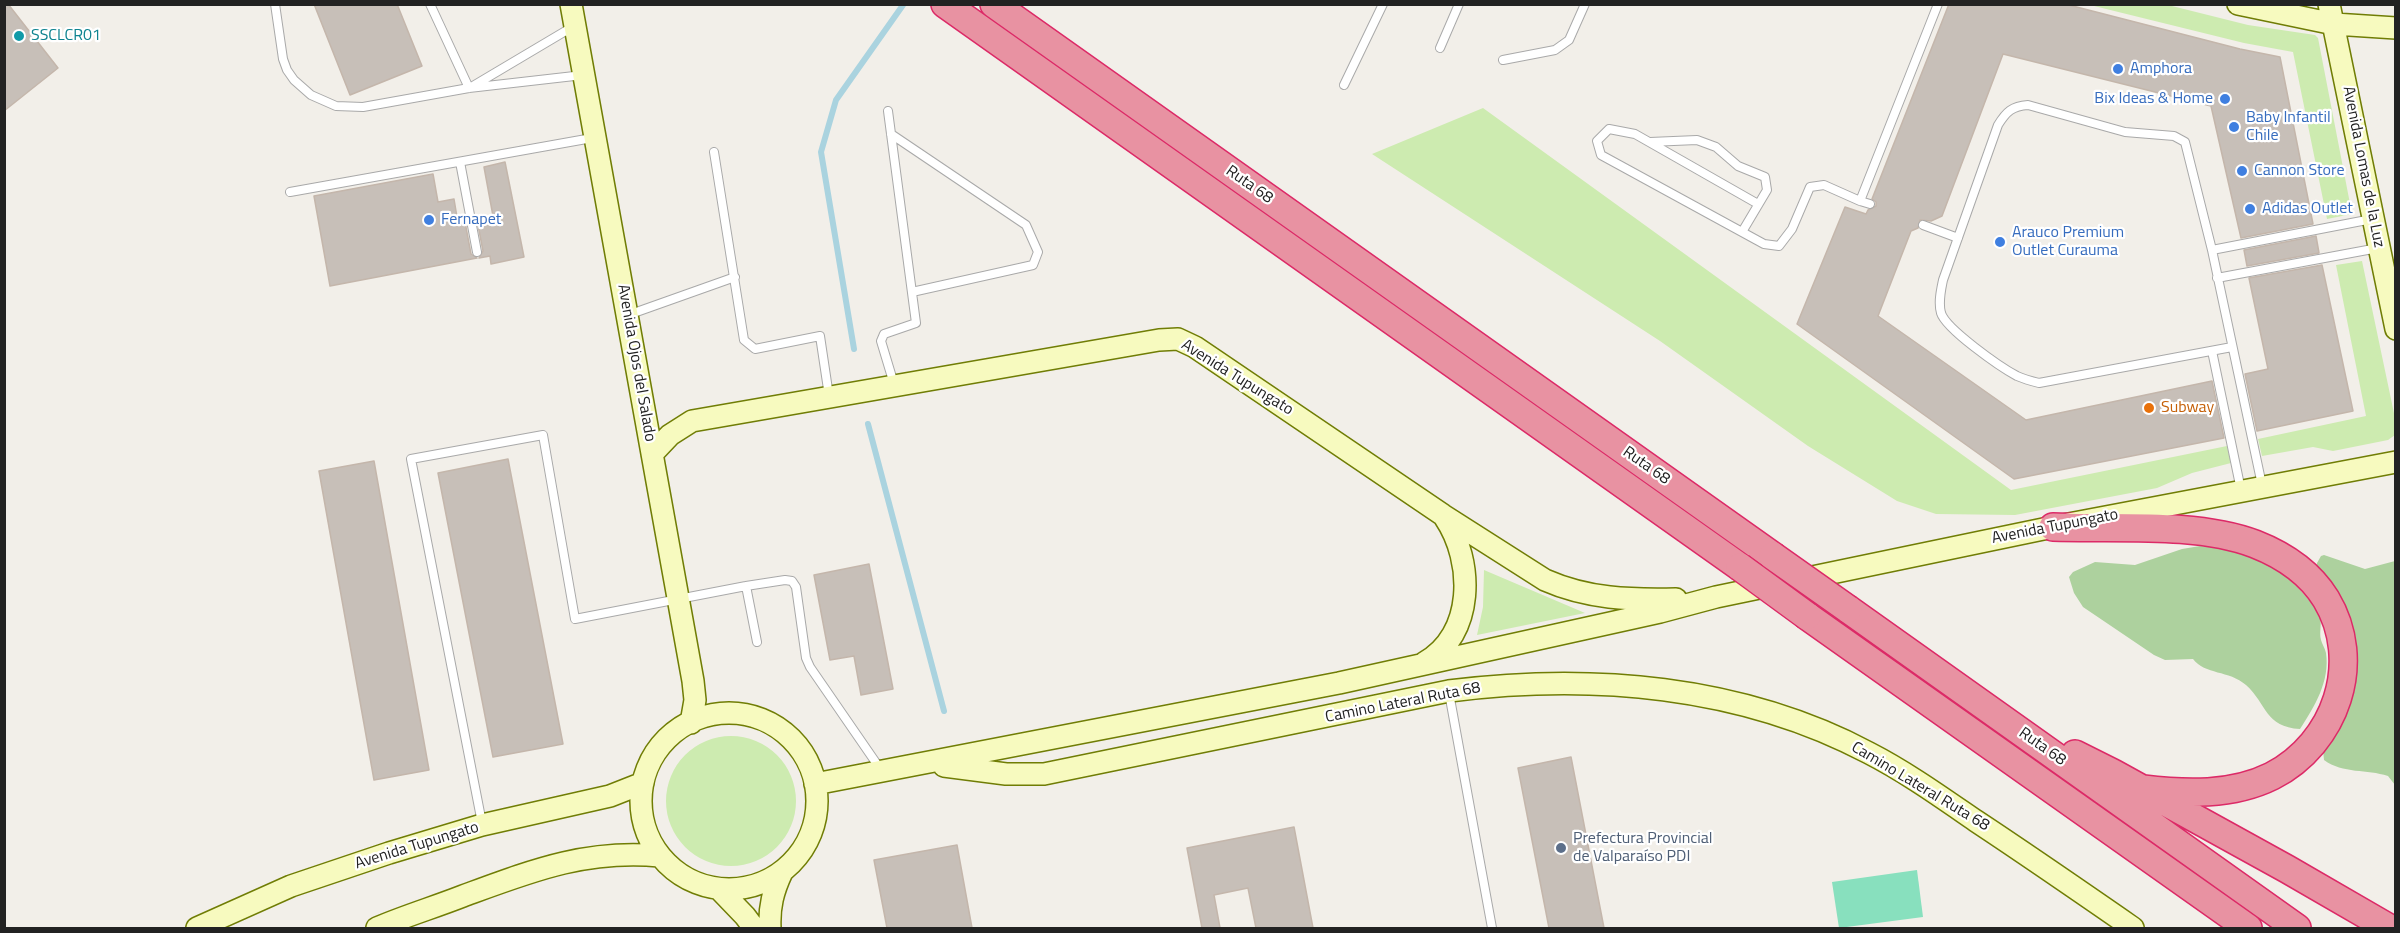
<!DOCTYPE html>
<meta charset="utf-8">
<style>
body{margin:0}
#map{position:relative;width:2400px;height:933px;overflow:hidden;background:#f2efe9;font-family:"Titillium Web",sans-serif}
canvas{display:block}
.frame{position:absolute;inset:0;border:6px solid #222;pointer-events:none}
</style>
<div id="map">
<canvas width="2400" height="933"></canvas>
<div class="frame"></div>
</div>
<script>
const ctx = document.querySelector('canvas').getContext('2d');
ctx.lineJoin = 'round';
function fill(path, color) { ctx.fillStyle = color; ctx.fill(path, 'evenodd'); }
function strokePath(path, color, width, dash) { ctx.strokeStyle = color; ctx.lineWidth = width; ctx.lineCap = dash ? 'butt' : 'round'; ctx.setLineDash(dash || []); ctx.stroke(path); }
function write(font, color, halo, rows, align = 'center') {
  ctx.font = font + ' "Titillium Web",sans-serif'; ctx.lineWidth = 4.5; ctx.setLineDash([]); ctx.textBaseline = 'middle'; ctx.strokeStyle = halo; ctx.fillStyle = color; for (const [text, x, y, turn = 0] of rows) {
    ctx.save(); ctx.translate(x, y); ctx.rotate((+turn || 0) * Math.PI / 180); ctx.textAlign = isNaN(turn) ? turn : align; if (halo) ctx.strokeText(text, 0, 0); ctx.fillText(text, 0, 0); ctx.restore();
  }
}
fill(new Path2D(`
 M 2090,5 L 2168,5 L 2248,25 L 2315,35 L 2318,38 L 2352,214 L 2327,219 L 2293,52 L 2244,43 Z
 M 1483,108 L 2011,490 L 2227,446 L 2231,463 L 2192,473 L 2157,488 L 2015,515 L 1936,514 L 1897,501 L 1808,446 L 1660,341 L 1372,154 Z
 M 2362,261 L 2395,418 L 2395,435 L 2388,440 L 2333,451 L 2313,447 L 2262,456 L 2258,439 L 2366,416 L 2336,265 Z
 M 1484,570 L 1585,613 L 1477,635 L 1483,607 Z
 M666 801a65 65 0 1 1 130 0a65 65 0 1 1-130 0Z`), '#cdebb0');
fill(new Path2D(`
 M 2200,546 C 2240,549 2274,560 2301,591 C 2308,599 2316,607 2320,617 C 2322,624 2319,632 2321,640 C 2322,644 2325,648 2326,653 C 2330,681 2315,706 2300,729 C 2265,727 2267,704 2246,685 C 2229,670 2205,675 2193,659 L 2165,660 L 2154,655 L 2083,607 L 2074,593 L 2069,577 L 2073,572 L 2095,562 L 2135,565 L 2182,549 Z
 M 2324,555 L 2365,569 L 2395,561 L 2395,785 L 2388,776 C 2367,769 2343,774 2324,760 L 2323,750 L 2347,696 L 2317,571 L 2317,563 L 2321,556 Z`), '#add19e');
fill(new Path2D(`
 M 1917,870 L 1923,917 L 1839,928 L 1832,882 Z`), '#88e0be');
strokePath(new Path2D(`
 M 854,349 L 821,152 L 836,100 L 903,5
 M 868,424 L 944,711`), '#aad3df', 6);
const building = new Path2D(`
 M 4,4 L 8,4 L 58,68 L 4,111 Z
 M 314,4 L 397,4 L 422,66 L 350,95 Z
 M 1949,4 L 2065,4 L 2240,49 L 2280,57 L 2313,224 L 2241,238 L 2211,106 L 2003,54 L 1942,216 L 1931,221 L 1920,220 L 1918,228 L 1911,231 L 1878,316 L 2026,420 L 2212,381 L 2224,438 L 2014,479 L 1797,324 L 1845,207 L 1866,214 L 1868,210 L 1876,206 L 1876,202 L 1872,199 Z
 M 505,162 L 524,257 L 491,264 L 490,256 L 479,258 L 483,251 L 477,220 L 493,216 L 484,167 Z
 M 433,174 L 438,202 L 454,199 L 458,223 L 465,222 L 471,254 L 477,258 L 330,286 L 314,196 Z
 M 2316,236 L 2319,253 L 2247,266 L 2244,250 Z
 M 2322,265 L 2353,411 L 2257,431 L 2245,374 L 2268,369 L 2249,278 Z
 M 508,459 L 563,744 L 493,757 L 438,473 Z
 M 374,461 L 429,770 L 374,780 L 319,471 Z
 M 869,564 L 893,689 L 861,695 L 854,656 L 830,660 L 814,575 Z
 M 1571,757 L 1604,928 L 1549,928 L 1518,768 Z
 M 1294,827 L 1313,928 L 1256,928 L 1248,888 L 1214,895 L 1220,928 L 1202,928 L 1187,848 Z
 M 957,845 L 972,928 L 887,928 L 874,860 Z`);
fill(building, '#c7bfb8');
strokePath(building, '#c4b6ab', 1.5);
const lane = new Path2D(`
 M 275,4 L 283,59 L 287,70 L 294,80 L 311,95 L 336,106 L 363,107 L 469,88 L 583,75
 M 430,4 L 469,88
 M 1440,48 L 1459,4
 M 1503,60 L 1555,50 L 1569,40 L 1585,4
 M 1344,85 L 1383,4
 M 473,86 L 574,26
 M 888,111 L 916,323 L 884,334 L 881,341 L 894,384
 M 891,134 L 1026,225 L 1038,252 L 1033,265 L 912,292
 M 1650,142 L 1697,140 L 1716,147 L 1738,166 L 1765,177 L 1767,190 L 1742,232
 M 714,152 L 744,340 L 755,349 L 820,336 L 829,396
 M 460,162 L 477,252
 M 290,192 L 592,138
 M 1758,204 L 1635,134 L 1609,129 L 1597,141 L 1601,155 L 1764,244 L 1779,246 L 1792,229 L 1810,187 L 1824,185 L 1860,201
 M 1870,204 L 1860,201 L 1938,4
 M 1923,225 L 1958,238
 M 2212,250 L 2372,219
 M 2217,278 L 2378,248
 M 628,315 L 735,277
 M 2232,347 L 2039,383 C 2031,381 2024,379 2017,376 C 2000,367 1946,329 1941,313 C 1938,302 1941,290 1943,280 L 1998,125 C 2006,112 2012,106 2028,105 L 2125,132 L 2174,136 L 2185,142 L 2212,250 L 2262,485
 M 2212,351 L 2241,490
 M 746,586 L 757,642
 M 1449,693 L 1492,928
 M 482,823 L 411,459 L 543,435 L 575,619 L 746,586 L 785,580 L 792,581 L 796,587 L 806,658 L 810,667 L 881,770`);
const secondary = new Path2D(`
 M 571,4 L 693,681 L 695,700 L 691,723
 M 2238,4 L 2334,24 L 2396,28
 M 2329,4 L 2396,329
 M 652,454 L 670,435 L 692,421 L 1159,340 L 1178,339 L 1195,347 L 1443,515 L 1545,580 C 1588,599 1630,600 1676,599
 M 1424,663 C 1475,635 1474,561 1445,518
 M641 801a88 88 0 1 1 176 0a88 88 0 1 1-176 0Z
 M 944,766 L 1006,774 L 1044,774 L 1449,691 C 1590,673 1741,685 1869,753 C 1906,772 1941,797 1976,821 C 2029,856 2081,892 2133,928
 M 815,784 L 1339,683 L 1660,612 L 1716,597 L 2053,527 L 2396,462
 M 719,889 L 745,916 L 754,928
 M 197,928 L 291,886 L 389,853 L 482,825 L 610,796 L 643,783
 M 377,928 C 405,916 435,907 463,896 C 531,871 586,849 660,856
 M 770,928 C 769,907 773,891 782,872`);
const highway = new Path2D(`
 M 945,4 L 1740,567
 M 994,4 L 1773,556
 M 2053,527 C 2114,529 2198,522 2255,544 C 2283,555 2310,573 2326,599 C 2364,662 2336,743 2272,776 C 2232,796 2185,794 2143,789
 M 1848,609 L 2297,928
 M 1807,616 L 2248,928
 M 2075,754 L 2113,773 L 2287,869 L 2389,928`);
strokePath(lane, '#a9a9a9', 10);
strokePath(secondary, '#707d05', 24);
strokePath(highway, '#dc2a67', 30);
strokePath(lane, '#fff', 8);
strokePath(secondary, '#f7fabf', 21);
strokePath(highway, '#e892a2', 27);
const highwayBridge = new Path2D(`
 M 1773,556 L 1848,609
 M 1740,567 L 1807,616`);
strokePath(highwayBridge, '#dc2a67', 30, []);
strokePath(highwayBridge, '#e892a2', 27);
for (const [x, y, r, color] of [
 [19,36,6,"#0f9aa8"],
 [2118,69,6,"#3f7fe0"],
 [2225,99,6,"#3f7fe0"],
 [2234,127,6,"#3f7fe0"],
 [2242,171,6,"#3f7fe0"],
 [2250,209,6,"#3f7fe0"],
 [429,220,6,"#3f7fe0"],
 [2000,242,6,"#3f7fe0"],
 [2149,408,6,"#e8710a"],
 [1561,848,6,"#5c6f8a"]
]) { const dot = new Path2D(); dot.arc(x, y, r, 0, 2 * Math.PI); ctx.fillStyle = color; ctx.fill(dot); strokePath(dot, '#fff', 2); }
write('16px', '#0d838f', '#fff', [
 ["SSCLCR01",31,36]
], 'left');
write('16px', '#366cbe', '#fff', [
 ["Amphora",2130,69],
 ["Bix Ideas & Home",2213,99,"right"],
 ["Baby Infantil",2246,118],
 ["Chile",2246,136],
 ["Cannon Store",2254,171],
 ["Adidas Outlet",2262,209],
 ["Fernapet",441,220],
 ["Arauco Premium",2012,233],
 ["Outlet Curauma",2012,251]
], 'left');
write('16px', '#222', '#fff', [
 ["Avenida Lomas de la Luz",2363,167,79],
 ["Ruta 68",1249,185,35],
 ["Avenida Ojos del Salado",636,363,80],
 ["Avenida Tupungato",1237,378,32],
 ["Ruta 68",1646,466,35],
 ["Avenida Tupungato",2055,527,-11],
 ["Camino Lateral Ruta 68",1403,703,-11],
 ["Ruta 68",2042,747,35],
 ["Camino Lateral Ruta 68",1920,787,31],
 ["Avenida Tupungato",417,846,-17]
]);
write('16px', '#c56008', '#fff', [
 ["Subway",2161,408]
], 'left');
write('16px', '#4e5e75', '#fff', [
 ["Prefectura Provincial",1573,839],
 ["de Valparaíso PDI",1573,857]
], 'left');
</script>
